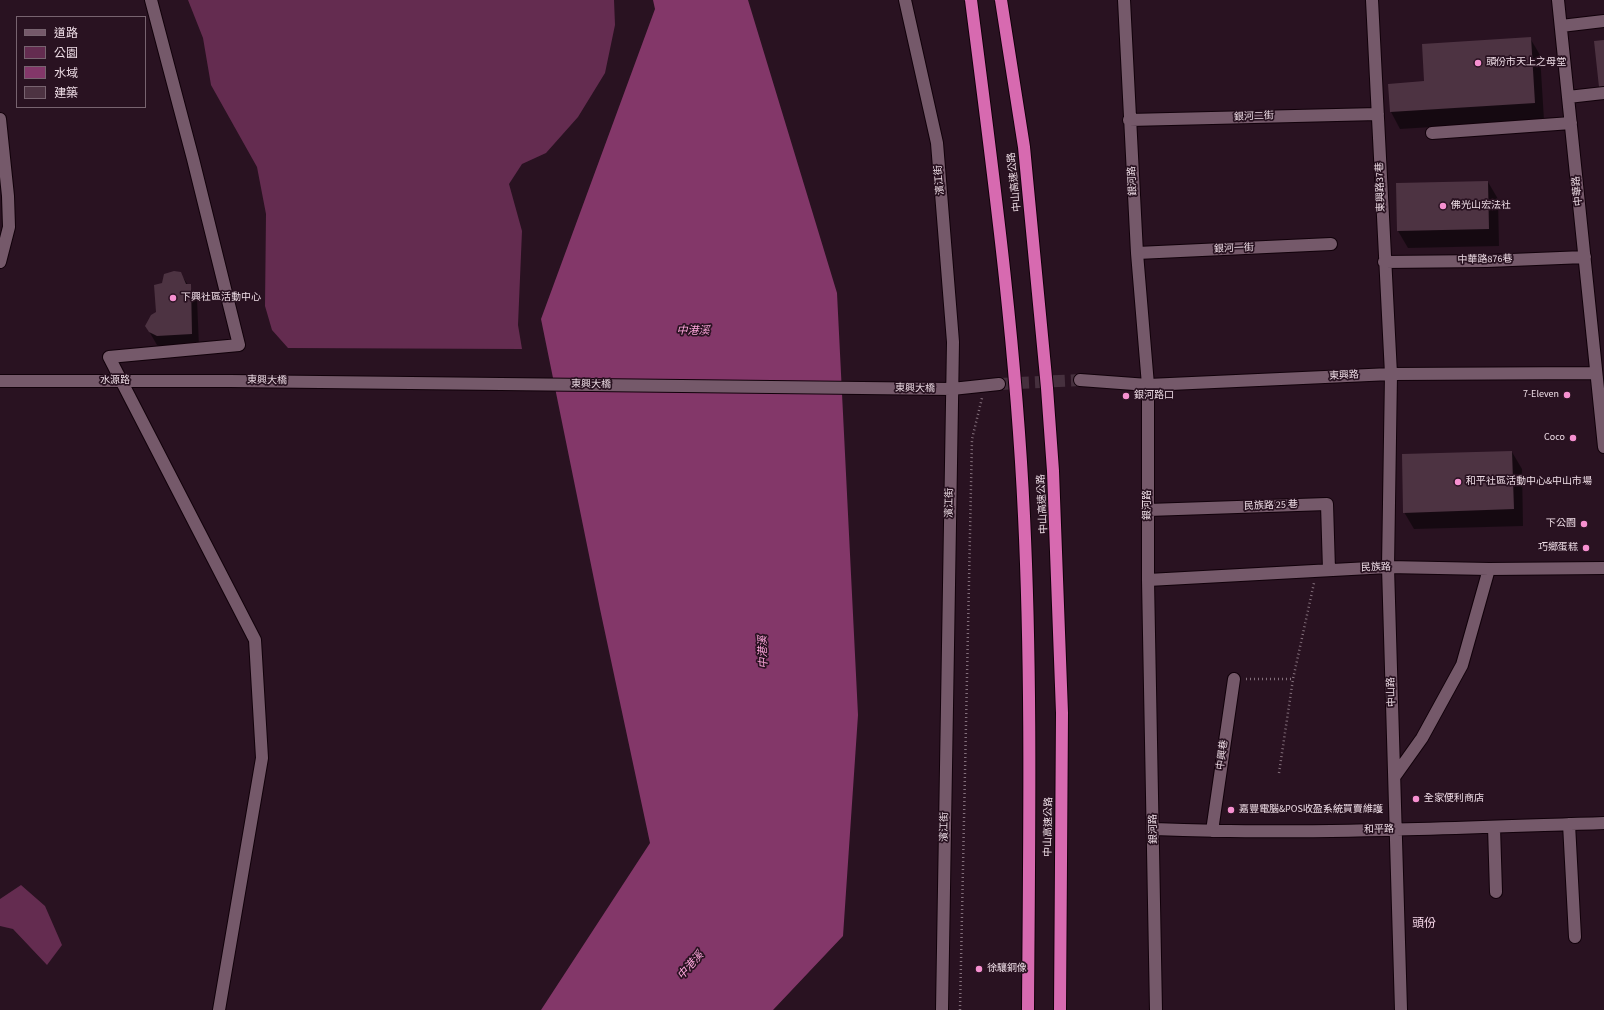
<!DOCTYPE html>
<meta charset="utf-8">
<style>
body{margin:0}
#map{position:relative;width:1604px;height:1010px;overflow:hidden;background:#291221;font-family:"Source Sans 3","Noto Sans TC",sans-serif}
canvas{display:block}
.legend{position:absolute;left:16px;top:16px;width:130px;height:92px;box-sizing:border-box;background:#291221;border:1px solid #77636f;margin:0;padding:5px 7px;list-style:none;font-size:12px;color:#eddce5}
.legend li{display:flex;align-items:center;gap:8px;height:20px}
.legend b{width:20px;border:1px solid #77636f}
</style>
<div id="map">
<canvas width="1604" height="1010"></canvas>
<ul class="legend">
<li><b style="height:5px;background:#75596a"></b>道路</li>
<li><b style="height:11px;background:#642c50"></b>公園</li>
<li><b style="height:11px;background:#833769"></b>水域</li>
<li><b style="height:11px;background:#4d3342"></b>建築</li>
</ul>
</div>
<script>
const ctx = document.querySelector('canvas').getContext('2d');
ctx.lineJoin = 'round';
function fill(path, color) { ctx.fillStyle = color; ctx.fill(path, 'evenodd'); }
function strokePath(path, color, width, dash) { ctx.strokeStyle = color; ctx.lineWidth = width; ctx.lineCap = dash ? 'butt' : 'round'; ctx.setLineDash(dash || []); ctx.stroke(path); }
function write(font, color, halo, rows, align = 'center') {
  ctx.font = font + ' "Source Sans 3","Noto Sans TC",sans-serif'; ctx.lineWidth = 3.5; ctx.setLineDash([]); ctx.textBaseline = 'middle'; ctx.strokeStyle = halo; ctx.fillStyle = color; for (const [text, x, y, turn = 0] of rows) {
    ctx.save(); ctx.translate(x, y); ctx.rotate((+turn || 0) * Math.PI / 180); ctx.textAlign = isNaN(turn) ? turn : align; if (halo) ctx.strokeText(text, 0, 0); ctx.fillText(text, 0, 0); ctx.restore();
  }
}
fill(new Path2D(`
 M 188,0 L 614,0 L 615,25 L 605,73 L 578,117 L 546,153 L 522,164 L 509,184 L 522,231 L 518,325 L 522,349 L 288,348 L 272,330 L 265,306 L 266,214 L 257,167 L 211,85 L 203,38 Z
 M 21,885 L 45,906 L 62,945 L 47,965 L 13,929 L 0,926 L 0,899 Z`), '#642c50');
fill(new Path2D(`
 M 653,0 L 748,0 L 837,293 L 858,715 L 843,936 L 773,1010 L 541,1010 L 650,843 L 600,609 L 541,319 L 655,9 Z`), '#833769');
fill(new Path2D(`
 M 1530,38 L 1540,55 L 1544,120 L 1400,129 L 1391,112 L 1389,85 L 1425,82 Z
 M 1488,182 L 1498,199 L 1499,246 L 1408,248 L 1398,231 Z
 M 180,273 L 197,298 L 199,347 L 165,348 L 157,345 L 146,326 L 157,313 L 163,284 Z
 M 1512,452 L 1522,469 L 1523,526 L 1414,529 L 1404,512 Z`), '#0007');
fill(new Path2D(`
 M 1531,37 L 1535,103 L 1390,112 L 1388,84 L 1424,81 L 1422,44 Z
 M 1604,40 L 1604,87 L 1599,87 L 1594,41 Z
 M 1488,181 L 1489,229 L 1397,231 L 1396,183 Z
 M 174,271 L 181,272 L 186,284 L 191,284 L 192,334 L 157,336 L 149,332 L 145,326 L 151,315 L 156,312 L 154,285 L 162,283 L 164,274 Z
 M 1512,451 L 1514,509 L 1403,513 L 1402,454 Z`), '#4d3342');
strokePath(new Path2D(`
 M 999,384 L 1080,380`), '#46303e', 12, [12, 6]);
const minor = new Path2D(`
 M 151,0 L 193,159 L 239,345 L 109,357 L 255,640 L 262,758 L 219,1010
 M 905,0 L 937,143 L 953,342 L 942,1010
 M 1124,0 L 1137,253 L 1148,385 L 1148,580 L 1156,1010
 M 1372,0 L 1391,374 L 1388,567 L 1401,1010
 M 1558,0 L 1604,447
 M 1561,26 L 1604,21
 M 1568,97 L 1604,93
 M 0,119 L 8,196 L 9,227 L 0,262
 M 1129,120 L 1378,114
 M 1432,133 L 1571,123
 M 1137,253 L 1331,244
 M 1384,262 L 1487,261 L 1585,257
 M 1080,380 L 1148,385 L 1391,374 L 1596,373
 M 0,381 L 230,381 L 952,389 L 999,384
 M 1148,510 L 1327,504 L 1329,570
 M 1148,580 L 1388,567 L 1489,569 L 1604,568
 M 1395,776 L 1422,738 L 1462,665 L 1489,569
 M 1569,824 L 1575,937
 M 1494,827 L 1496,892
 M 1154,829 C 1304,835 1454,828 1604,823
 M 1212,831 L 1234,679`);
strokePath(minor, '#11010a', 14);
strokePath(new Path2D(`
 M 1246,679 L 1293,679
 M 1279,773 L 1293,679 L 1314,583
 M 960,1010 L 972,439 L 982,398`), '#836f7b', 2.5, [1, 3]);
strokePath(minor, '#75596a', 12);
const highwayBridge = new Path2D(`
 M 971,0 C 993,172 1016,343 1024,516 C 1032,681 1029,846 1028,1010
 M 1001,0 L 1024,147 L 1047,388 L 1053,471 L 1062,713 L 1060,1010`);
strokePath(highwayBridge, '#11010a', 14, []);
strokePath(highwayBridge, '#d76ab0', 12);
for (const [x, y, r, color] of [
 [1478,63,4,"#f690d0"],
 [1443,206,4,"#f690d0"],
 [173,298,4,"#f690d0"],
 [1567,395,4,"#f690d0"],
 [1126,396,4,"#f690d0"],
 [1573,438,4,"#f690d0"],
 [1458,482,4,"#f690d0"],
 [1584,524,4,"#f690d0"],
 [1586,548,4,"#f690d0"],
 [1416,799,4,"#f690d0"],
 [1231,810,4,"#f690d0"],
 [979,969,4,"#f690d0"]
]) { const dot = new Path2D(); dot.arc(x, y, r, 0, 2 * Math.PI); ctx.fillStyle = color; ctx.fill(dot); strokePath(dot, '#291221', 1.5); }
write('10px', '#eddce5', '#291221', [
 ["頭份市天上之母堂",1486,63],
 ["佛光山宏法社",1451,206],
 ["下興社區活動中心",181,298],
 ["7-Eleven",1559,395,"right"],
 ["銀河路口",1134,396],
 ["Coco",1565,438,"right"],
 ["和平社區活動中心&中山市場",1466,482],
 ["下公園",1576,524,"right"],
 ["巧鄉蛋糕",1578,548,"right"],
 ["全家便利商店",1424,799],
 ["嘉豐電腦&POS收盈系統買賣維護",1239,810],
 ["徐驤銅像",987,969]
], 'left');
write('10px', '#eddce5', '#291221', [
 ["銀河二街",1254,117,-2],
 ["濱江街",940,180,-95],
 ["銀河路",1133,181,-93],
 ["中山高速公路",1015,182,-96],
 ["東興路37巷",1381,187,-92],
 ["中華路",1578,191,-96],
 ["銀河一街",1234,249,-2],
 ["中華路876巷",1485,260,-1],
 ["東興路",1344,376,-3],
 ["水源路",115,381],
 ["東興大橋",267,381,1],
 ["東興大橋",591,385,1],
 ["東興大橋",915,389,1],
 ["濱江街",950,503,-89],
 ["中山高速公路",1043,504,-93],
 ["銀河路",1148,505,-90],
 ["民族路 25 巷",1271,506,-2],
 ["民族路",1376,568,-2],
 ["中山路",1392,692,-92],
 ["中興巷",1223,755,-82],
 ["濱江街",945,827,-89],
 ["中山高速公路",1049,827,-89],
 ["銀河路",1154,829,-91],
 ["和平路",1379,830,-1]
]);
write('italic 11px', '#fea7dc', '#291221', [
 ["中港溪",693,332],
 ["中港溪",764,652,-92],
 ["中港溪",691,966,-49]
]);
write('12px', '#f7d9ea', '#291221', [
 ["頭份",1424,924]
]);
</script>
